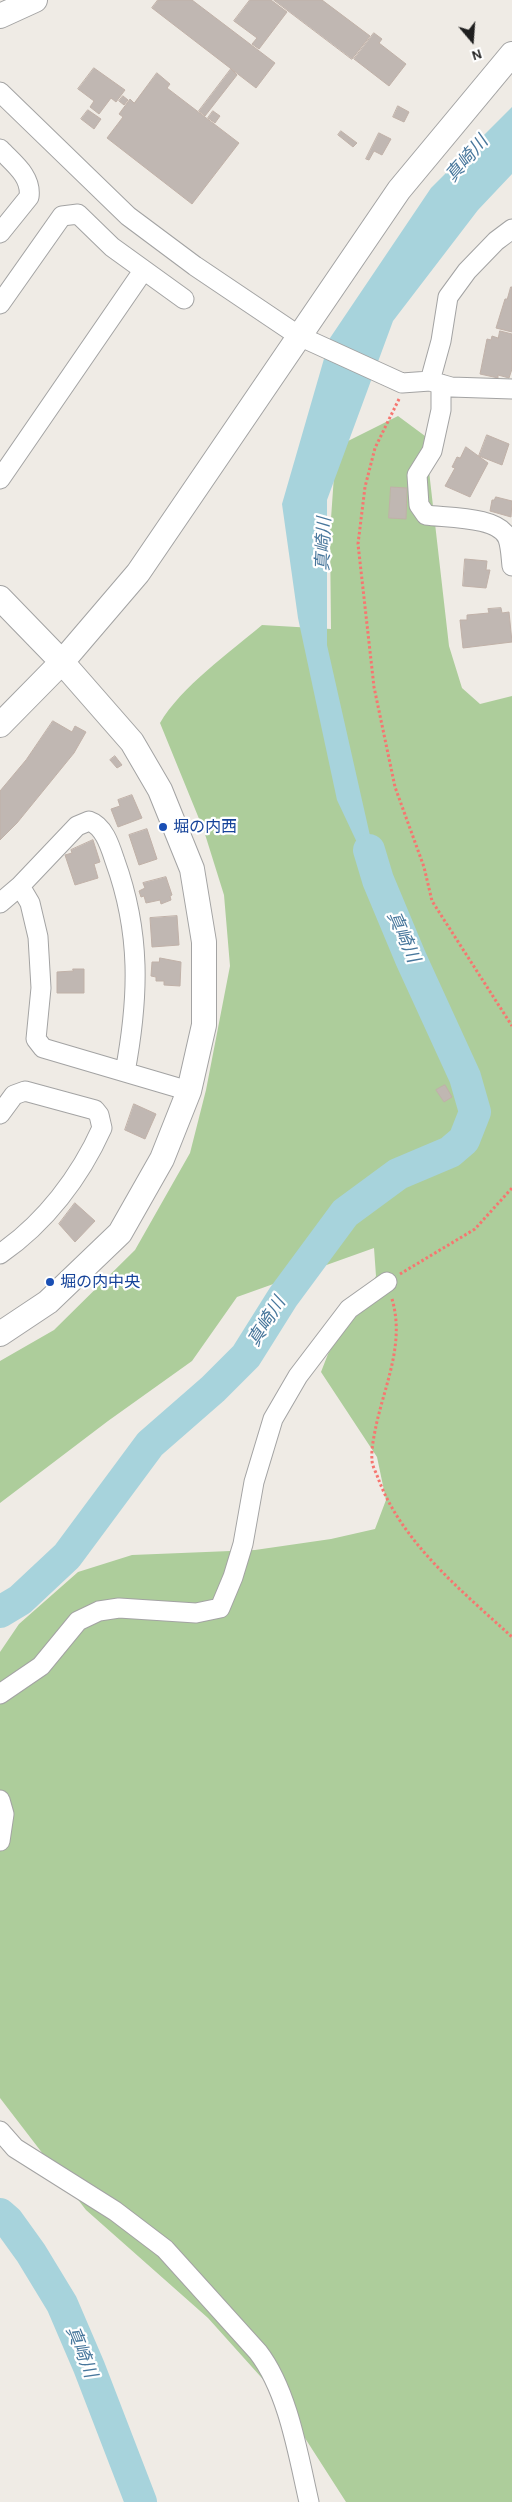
<!DOCTYPE html>
<meta charset="utf-8">
<style>
body{margin:0}
#map{position:relative;width:512px;height:2502px;overflow:hidden;background:#efebe5;font-family:Karla,sans-serif}
canvas{display:block}
.north{position:absolute;left:447px;top:15px;width:50px;height:50px;-webkit-text-stroke:4px #fff;paint-order:stroke;rotate:162deg;font-size:14px;font-weight:700;line-height:20px;text-align:center;color:#1f1f1f}
.north::after{content:'';display:block;margin:auto;width:18px;height:22px;background:#1f1f1f;clip-path:polygon(50% 0,100% 100%,50% 72%,0 100%)}
</style>
<div id="map">
<canvas width="512" height="2502"></canvas>
<div class="north">N</div>
</div>
<script>
const ctx = document.querySelector('canvas').getContext('2d');
ctx.lineJoin = 'round';
function fill(path, color) { ctx.fillStyle = color; ctx.fill(path, 'evenodd'); }
function strokePath(path, color, width, dash) { ctx.strokeStyle = color; ctx.lineWidth = width; ctx.lineCap = dash ? 'butt' : 'round'; ctx.setLineDash(dash || []); ctx.stroke(path); }
function write(font, color, halo, rows, align = 'center') {
  ctx.font = font + ' Karla,"Noto Sans JP",sans-serif'; ctx.lineWidth = 4.5; ctx.setLineDash([]); ctx.textBaseline = 'middle'; ctx.strokeStyle = halo; ctx.fillStyle = color; for (const [text, x, y, turn = 0] of rows) {
    ctx.save(); ctx.translate(x, y); ctx.rotate((+turn || 0) * Math.PI / 180); ctx.textAlign = isNaN(turn) ? turn : align; if (halo) ctx.strokeText(text, 0, 0); ctx.fillText(text, 0, 0); ctx.restore();
  }
}
fill(new Path2D(`
 M 398,416 L 425,436 L 449,646 L 462,688 L 480,704 L 512,696 L 512,2502 L 346,2502 L 278,2396 L 208,2318 L 86,2210 L 0,2098 L 0,1652 L 19,1624 L 78,1572 L 132,1555 L 255,1550 L 331,1539 L 375,1529 L 386,1500 L 377,1457 L 321,1372 L 328,1354 L 376,1276 L 374,1248 L 237,1297 L 192,1361 L 108,1421 L 0,1503 L 0,1361 L 54,1330 L 135,1250 L 190,1153 L 206,1090 L 230,966 L 224,895 L 204,831 L 160,723 C 181,687 230,652 262,625 L 331,629 L 330,533 L 336,447 Z`), '#adcd9b');
fill(new Path2D(`
 M 512,107 L 512,174 L 478,210 L 393,321 L 327,500 L 327,645 L 385,902 L 337,800 L 298,618 L 282,504 L 330,338 L 431,188 Z`), '#a7d3dc');
strokePath(new Path2D(`
 M 0,1612 L 20,1600 L 67,1556 L 150,1444 L 213,1389 L 246,1356 L 283,1297 L 345,1213 L 398,1174 L 450,1152 L 464,1140 L 475,1112 L 465,1077 L 411,959 L 378,880 L 369,850
 M 0,2214 L 8,2221 L 31,2253 L 62,2304 L 89,2367 L 141,2502`), '#a7d3dc', 32);
const building = new Path2D(`
 M 158,0 L 192,0 L 275,63 L 256,88 L 152,8 Z
 M 250,0 L 271,0 L 287,12 L 259,49 L 252,44 L 257,38 L 234,21 Z
 M 274,0 L 322,0 L 370,36 L 352,59 Z
 M 374,33 L 382,39 L 379,43 L 406,64 L 389,86 L 354,59 Z
 M 94,68 L 125,90 L 116,102 L 111,98 L 99,114 L 90,107 L 94,101 L 78,89 Z
 M 231,69 L 237,75 L 205,116 L 199,111 Z
 M 157,73 L 170,84 L 167,88 L 239,143 L 192,204 L 107,138 L 123,117 L 119,114 L 130,99 L 134,103 Z
 M 123,96 L 128,100 L 124,105 L 119,101 Z
 M 398,106 L 409,112 L 404,122 L 393,117 Z
 M 88,110 L 101,119 L 94,129 L 81,119 Z
 M 213,111 L 220,116 L 215,123 L 208,118 Z
 M 341,131 L 357,143 L 353,147 L 338,135 Z
 M 379,133 L 391,139 L 382,155 L 374,151 L 369,160 L 366,159 Z
 M 511,287 L 512,287 L 512,332 L 496,328 L 505,299 L 507,299 Z
 M 500,331 L 512,334 L 512,369 L 509,378 L 498,375 L 498,378 L 480,374 L 487,339 L 491,340 L 492,336 L 498,338 Z
 M 487,435 L 509,444 L 502,465 L 479,456 Z
 M 466,447 L 488,463 L 470,497 L 445,486 L 455,468 L 452,467 L 457,457 L 460,458 Z
 M 391,487 L 407,488 L 406,519 L 389,518 Z
 M 496,497 L 512,501 L 511,517 L 490,511 L 492,500 L 494,500 Z
 M 465,559 L 487,561 L 486,570 L 490,570 L 486,588 L 463,586 Z
 M 501,608 L 502,613 L 509,612 L 512,642 L 463,648 L 460,620 L 467,620 L 467,615 L 489,613 L 488,609 Z
 M 53,721 L 72,732 L 75,726 L 86,732 L 74,753 L 17,823 L 0,840 L 0,791 L 26,760 Z
 M 115,756 L 122,765 L 117,768 L 110,760 Z
 M 132,795 L 142,818 L 118,827 L 111,809 L 120,806 L 118,800 Z
 M 147,829 L 157,859 L 139,865 L 129,835 Z
 M 93,840 L 100,862 L 94,864 L 98,878 L 75,885 L 65,855 L 72,853 L 71,850 Z
 M 166,877 L 172,895 L 170,896 L 171,900 L 161,904 L 160,900 L 146,903 L 144,896 L 141,897 L 139,891 L 145,888 L 143,883 Z
 M 177,916 L 179,945 L 152,947 L 150,918 Z
 M 160,958 L 181,962 L 180,986 L 164,985 L 164,981 L 156,981 L 156,977 L 151,976 L 152,962 L 159,962 Z
 M 73,969 L 84,969 L 84,993 L 57,993 L 57,972 L 73,971 Z
 M 445,1085 L 452,1097 L 444,1102 L 436,1090 Z
 M 134,1104 L 156,1114 L 145,1139 L 125,1130 Z
 M 75,1203 L 95,1221 L 75,1242 L 59,1224 Z`);
fill(building, '#c0b7b2');
strokePath(building, '#c0b1a8', 1);
const minor = new Path2D(`
 M 0,92 L 128,216 L 195,266 L 299,336 L 402,383 L 430,381 L 451,387 L 512,389
 M 0,149 C 13,163 32,176 29,197 L 0,233
 M 0,304 L 62,216 L 78,214 L 112,247 L 184,299
 M 430,381 L 441,341 L 448,297 L 467,271 L 496,241 L 512,229
 M 441,384 L 441,410 L 432,451 L 417,475 L 419,505 L 426,515 C 447,518 500,516 508,539 C 511,548 511,558 512,566
 M 0,479 L 143,271
 M 20,886 L 30,903 L 38,937 L 41,988 L 36,1039 L 43,1048 L 189,1091
 M 0,903 L 20,886 L 77,826 L 89,821 C 104,826 110,846 115,861 C 141,933 139,997 125,1072
 M 0,1114 L 14,1095 L 25,1091 L 95,1110 L 99,1115 L 102,1128 C 80,1177 45,1223 0,1254
 M 0,1694 L 41,1666 L 78,1621 L 99,1611 L 119,1608 L 196,1613 L 220,1608 L 233,1577 L 243,1544 L 254,1482 L 273,1419 L 298,1376 L 349,1309 L 387,1282
 M 0,1800 L 4,1814 L 0,1841
 M 0,2131 L 15,2148 L 115,2211 L 165,2249 L 258,2352 C 288,2391 298,2454 309,2502`);
const tertiary = new Path2D(`
 M 0,16 L 35,0
 M 0,598 L 62,662 L 132,742 L 160,790 L 192,869 L 204,942 L 204,1025 L 189,1091 L 162,1159 L 120,1233 L 48,1302 L 0,1334
 M 0,725 L 62,662 L 138,573 L 399,190 L 512,54`);
strokePath(minor, '#a3a3a3', 21);
strokePath(tertiary, '#a3a3a3', 26);
strokePath(new Path2D(`
 M 399,399 L 375,448 L 365,487 L 358,544 L 374,687 L 395,787 L 424,867 L 432,901 L 512,1026
 M 400,1274 L 475,1229 L 512,1188
 M 392,1299 C 405,1343 385,1384 376,1426 C 374,1436 371,1450 372,1460 C 372,1466 376,1472 378,1478 C 402,1543 462,1591 512,1637`), '#f67670', 3, [2.5, 2.5]);
strokePath(minor, '#fff', 19);
strokePath(tertiary, '#fff', 24);
for (const [x, y, r, color] of [
 [163,827,5,"#1a4fb4"],
 [50,1282,5,"#1a4fb4"]
]) { const dot = new Path2D(); dot.arc(x, y, r, 0, 2 * Math.PI); ctx.fillStyle = color; ctx.fill(dot); strokePath(dot, '#fff', 2); }
write('16px', '#164399', '#fff', [
 ["堀の内西",173,827],
 ["堀の内中央",60,1282]
], 'left');
write('italic 18px', '#48779c', '#fff', [
 ["真崎川",467,159,-49],
 ["真崎川",324,544,-88],
 ["真崎川",403,937,66],
 ["真崎川",267,1322,-58],
 ["真崎川",81,2352,68]
]);
</script>
